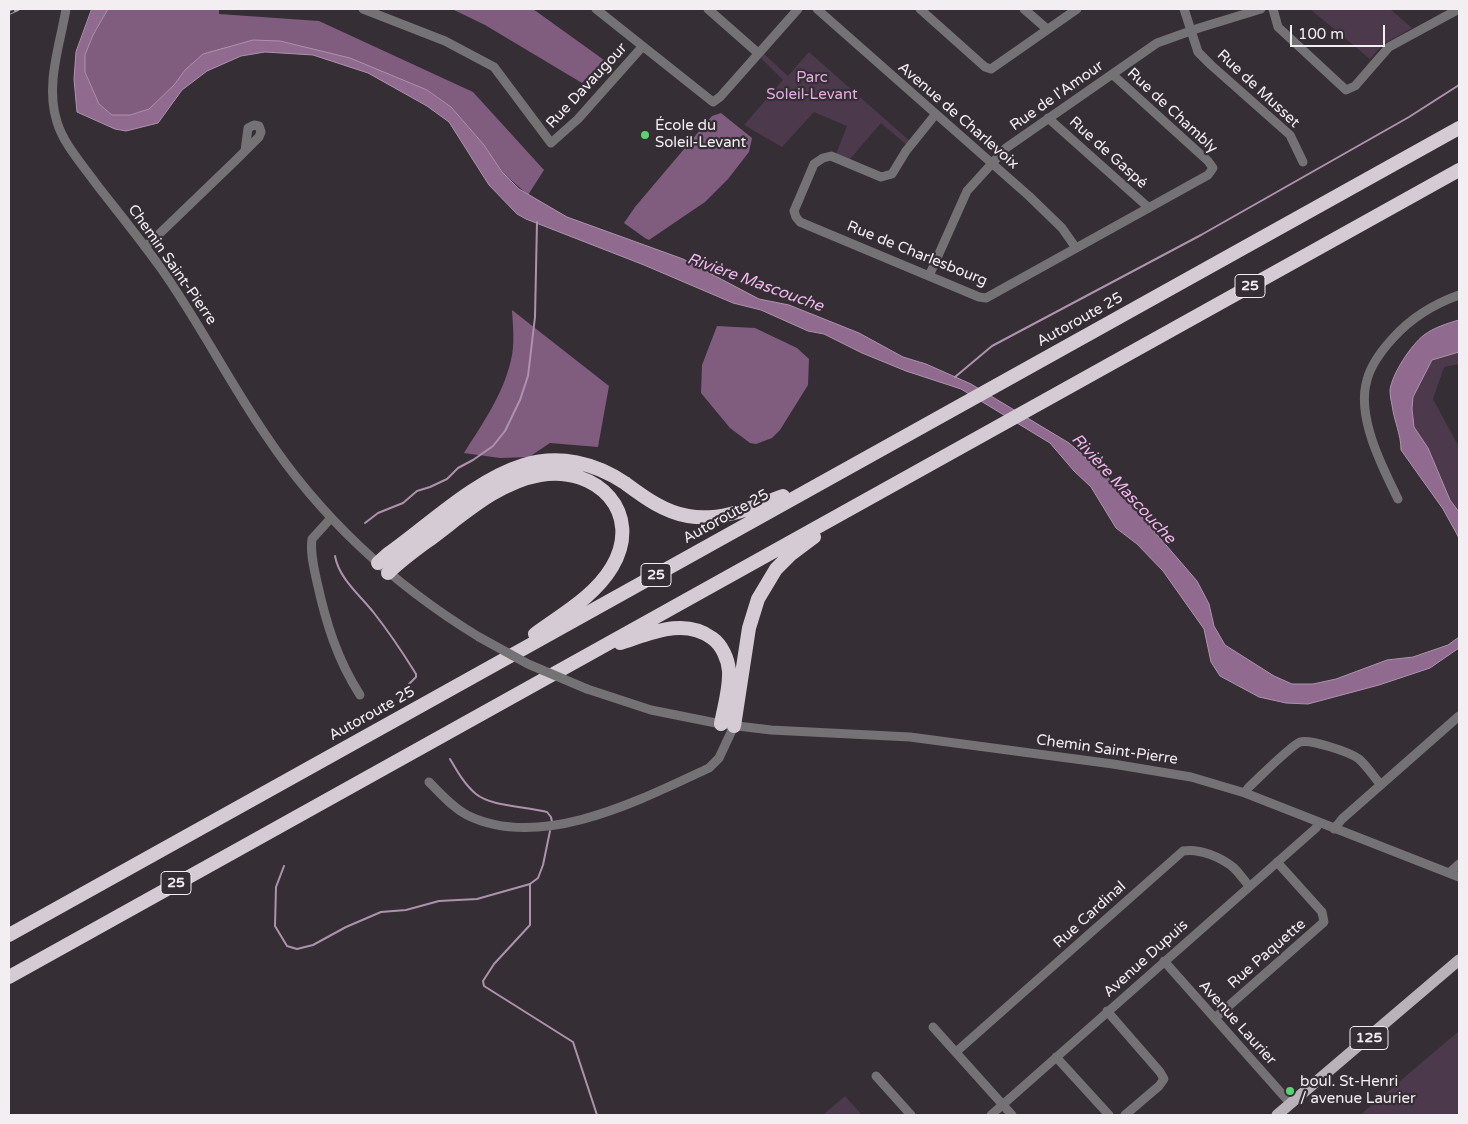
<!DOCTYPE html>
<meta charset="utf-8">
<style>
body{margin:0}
#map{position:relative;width:1468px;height:1124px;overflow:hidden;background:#352e35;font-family:"Varela Round",sans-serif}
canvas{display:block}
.frame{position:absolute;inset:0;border:10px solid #f3eef2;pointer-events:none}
.scale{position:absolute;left:1290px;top:25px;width:95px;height:22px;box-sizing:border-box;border:2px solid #f3eef2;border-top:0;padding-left:6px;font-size:15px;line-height:18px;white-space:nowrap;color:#f3eef2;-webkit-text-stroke:4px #352e35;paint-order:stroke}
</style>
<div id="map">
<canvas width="1468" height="1124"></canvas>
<div class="frame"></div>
<div class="scale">100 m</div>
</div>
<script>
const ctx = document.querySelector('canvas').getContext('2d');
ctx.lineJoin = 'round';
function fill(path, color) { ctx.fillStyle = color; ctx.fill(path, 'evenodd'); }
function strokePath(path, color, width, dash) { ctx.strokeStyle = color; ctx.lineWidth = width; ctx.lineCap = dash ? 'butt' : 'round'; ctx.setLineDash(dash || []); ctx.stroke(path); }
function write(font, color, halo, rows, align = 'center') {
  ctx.font = font + ' "Varela Round",sans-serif'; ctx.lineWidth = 4.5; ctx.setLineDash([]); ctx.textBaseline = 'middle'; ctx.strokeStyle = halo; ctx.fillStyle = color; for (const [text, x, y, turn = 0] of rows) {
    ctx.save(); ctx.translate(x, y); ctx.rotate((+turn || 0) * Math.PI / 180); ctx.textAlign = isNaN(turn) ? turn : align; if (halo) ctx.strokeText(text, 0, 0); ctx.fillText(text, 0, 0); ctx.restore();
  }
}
fill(new Path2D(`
 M 1310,9 L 1390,9 L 1412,28 L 1382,45 L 1370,59 Z
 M 809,52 L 912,143 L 909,147 L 881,123 L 850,159 L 848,165 L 834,159 L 847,126 L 814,112 L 782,147 L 744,125 L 783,80 L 761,58 L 764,54 L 788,76 Z
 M 1459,352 L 1459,364 L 1444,367 L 1433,399 L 1459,447 L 1459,512 L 1450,500 L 1428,448 L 1414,427 L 1412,409 L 1413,396 L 1432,360 Z
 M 1459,1031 L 1459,1115 L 1360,1115 Z
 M 845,1096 L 862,1115 L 823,1115 Z`), '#4d394c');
fill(new Path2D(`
 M 108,9 L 219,9 L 219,14 L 319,21 L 473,92 L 544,170 L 528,195 L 502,172 L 484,145 L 451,107 L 427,90 L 280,41 L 185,70 L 174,85 L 149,109 L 130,115 L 112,115 L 99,104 L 85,72 L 85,55 L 93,35 Z
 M 452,9 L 533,9 L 604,60 L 582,83 L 485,25 Z
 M 721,113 L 752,138 L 749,152 L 728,179 L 705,202 L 649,240 L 645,238 L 624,223 L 635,207 L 712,116 Z
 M 512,310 L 609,386 L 598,447 L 550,443 L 529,457 L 500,458 L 464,453 C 482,424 503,395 511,360 C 515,344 513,327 512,310 Z
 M 717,326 L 755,328 L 797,348 L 809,359 L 808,385 L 780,430 L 772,438 L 756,444 L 750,443 L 730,428 L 701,393 L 702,365 Z`), '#805c7f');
const water = new Path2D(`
 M 92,9 L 108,9 L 93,35 L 85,55 L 85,72 L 99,104 L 112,115 L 130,115 L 149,109 L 174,85 L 185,70 L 203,54 L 253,40 L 280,41 L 350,58 L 427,90 L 451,107 L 484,145 L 502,172 L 519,189 L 567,217 L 683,259 L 759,299 L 789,305 L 859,333 L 903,357 L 926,364 L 971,384 L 1069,443 L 1104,473 L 1197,581 L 1209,604 L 1214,626 L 1225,645 L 1274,676 L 1292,684 L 1313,684 L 1336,679 L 1387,660 L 1413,657 L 1448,645 L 1459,637 L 1459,648 L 1430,668 L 1379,685 L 1308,704 L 1286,703 L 1259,697 L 1220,676 L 1211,662 L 1204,629 L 1163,571 L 1137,544 L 1116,528 L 1091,487 L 1074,471 L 1050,443 L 961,389 L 906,371 L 862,353 L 824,334 L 808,331 L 761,310 L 733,303 L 644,265 L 526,219 L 517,214 L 489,185 L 449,122 L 427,106 L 368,73 L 313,55 L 265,52 L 241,56 L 207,71 L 182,90 L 158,123 L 126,131 L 115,129 L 77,112 L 74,79 L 76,52 Z
 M 1459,320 L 1459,352 L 1432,360 L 1413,397 L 1412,409 L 1414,427 L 1428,448 L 1450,500 L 1459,512 L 1459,538 L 1443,509 L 1401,450 C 1401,434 1394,421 1392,405 C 1391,401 1390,395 1390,390 C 1392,374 1411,345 1424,335 C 1433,328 1448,323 1459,320 Z`);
fill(water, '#906b8f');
strokePath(water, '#ae92ad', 1);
strokePath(new Path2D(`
 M 955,377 L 992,346 L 1201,235 L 1409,117 L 1459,85
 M 365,523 L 378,513 L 403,503 L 417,491 L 430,487 L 447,479 L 458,468 L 473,460 L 493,446 L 505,431 L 520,400 L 528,376 L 535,317 L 537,222
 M 335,556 C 339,579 361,596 374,613 C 389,632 403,653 416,674 L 416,677 L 409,684
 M 450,759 C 457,771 465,785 476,794 C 492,807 526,806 547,812 L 551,817 L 552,822
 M 284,866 L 276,887 L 275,926 L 287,946 L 297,949 L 313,945 L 346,927 L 381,912 L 406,910 L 439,901 L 477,899 L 530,884 L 538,878 L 543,865 L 550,831
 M 530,884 L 530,925 L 494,964 L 483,981 L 484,986 L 573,1042 L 597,1115`), '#ae92ad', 2);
strokePath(new Path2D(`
 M 66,9 C 60,45 45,85 57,122 C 64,145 83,165 97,185 C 118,212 140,239 160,267 C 198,320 228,380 265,434 C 320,517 394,585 479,637
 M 363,9 L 445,41 L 494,67 L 551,143 L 578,119 L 642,47
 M 596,9 L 713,102 L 720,97 L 798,9
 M 708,9 L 758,53
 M 817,9 L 1029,196 L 1062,228 L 1076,248
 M 920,9 L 985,67 L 991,69 L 1077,9
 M 1024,9 L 1047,29
 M 1184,9 L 1198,52 L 1211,65 L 1290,135 L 1303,162
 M 1273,9 L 1278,27 L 1346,90 L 1355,86 L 1389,47 L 1459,9
 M 935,115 L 906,151 L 892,174 L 881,177 L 831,156 L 823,158 L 814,164 L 794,211 L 796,217 L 800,222 L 979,297 L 986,298 L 1208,175 L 1213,168 L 1208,161 L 1112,74
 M 1048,118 L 1149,208
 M 145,247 L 156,237 L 236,160 L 259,137 L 261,132 L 259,126 L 254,125 L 248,128 L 245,151
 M 929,276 L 967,191 L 1006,148 L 1157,43 L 1199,28 L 1261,9
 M 1398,499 C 1382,467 1356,416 1367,380 C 1371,364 1382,350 1393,338 C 1411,318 1434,304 1459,295
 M 331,518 L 312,539 C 310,553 314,568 317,582 C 326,623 337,659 360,695
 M 587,689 L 651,710 L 721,724 L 771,730 L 910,737 L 1113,764 L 1191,777 L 1245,793 L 1459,877
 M 429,782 C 441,794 452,807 467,815 C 541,852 642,799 709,768 L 719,758 L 734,726
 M 1245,793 L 1248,788 C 1259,778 1289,747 1300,742 C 1310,739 1350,752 1359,759 C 1367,766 1374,777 1381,785
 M 1334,829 L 1342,819 L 1459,716
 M 1449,873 L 1459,864
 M 1164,961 L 1290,1103
 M 1107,1011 L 1160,1072 L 1164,1079 L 1159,1086 L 1125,1115
 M 1215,1018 L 1324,922 L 1322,912 L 1277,862
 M 933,1027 L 1012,1115
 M 956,1052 L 1183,851 C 1199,848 1221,857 1234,868 C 1239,873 1244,880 1249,886
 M 1056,1057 L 1109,1115
 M 876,1076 L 911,1115
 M 991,1115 L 1316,828 L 1319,823`), '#757275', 9);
strokePath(new Path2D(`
 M 1277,1115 L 1459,960`), '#bab2b9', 11);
strokePath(new Path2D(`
 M 378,563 L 388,554 C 429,525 475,480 524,465 C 559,454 595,463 625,483 C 644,497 664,512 688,516 C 721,522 753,507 783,496
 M 388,573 C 402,559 418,548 433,537 C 465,513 499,482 540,475 C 597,465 644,513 612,567 C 594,597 562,614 535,634
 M 620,643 C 649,634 684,617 712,638 C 722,645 728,659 729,671 C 730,689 724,707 721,724
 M 734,726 L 749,628 L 758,599 L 776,569 L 790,555 L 814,537
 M 9,935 L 1459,128
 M 9,977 L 1459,170`), '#d5cbd4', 14);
const rail = new Path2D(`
 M 9,13 L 18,9`);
strokePath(rail, '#ada7ac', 4);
strokePath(rail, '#352e35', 2, [5.5]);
strokePath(new Path2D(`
 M 479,637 L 528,664 L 587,689`), '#757275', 9);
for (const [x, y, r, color] of [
 [645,135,5,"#57d570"],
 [1290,1091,5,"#57d570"]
]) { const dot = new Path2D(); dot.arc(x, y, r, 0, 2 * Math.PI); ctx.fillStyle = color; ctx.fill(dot); strokePath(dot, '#352e35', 2); }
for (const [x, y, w] of [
 [1250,286,30],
 [656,575,30],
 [176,883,30],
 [1369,1038,38]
]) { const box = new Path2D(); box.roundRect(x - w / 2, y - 11.5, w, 23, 4); ctx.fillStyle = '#352e35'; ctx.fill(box); strokePath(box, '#f3eef2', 1); }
write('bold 14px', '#f3eef2', null, [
 ["25",1250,286],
 ["25",656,575],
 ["25",176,883],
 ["125",1369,1038]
]);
write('15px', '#e5abe3', '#352e35', [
 ["Parc",812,78],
 ["Soleil-Levant",812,95]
]);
write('15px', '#f3eef2', '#352e35', [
 ["Rue Davaugour",587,86,-47],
 ["Rue de Musset",1258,89,43],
 ["Rue de l'Amour",1057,96,-35],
 ["Rue de Chambly",1172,111,43],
 ["Avenue de Charlevoix",958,116,41],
 ["Rue de Gaspé",1108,153,42],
 ["Rue de Charlesbourg",917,254,22],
 ["Chemin Saint-Pierre",172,265,55],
 ["Autoroute 25",1080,320,-29],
 ["Autoroute 25",726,517,-29],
 ["Autoroute 25",372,714,-29],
 ["Chemin Saint-Pierre",1107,750,8],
 ["Rue Cardinal",1090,915,-42],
 ["Rue Paquette",1267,954,-41],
 ["Avenue Dupuis",1146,959,-42],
 ["Avenue Laurier",1237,1023,48]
]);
write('15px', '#f3eef2', '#352e35', [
 ["École du",655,126],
 ["Soleil-Levant",655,143],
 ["boul. St-Henri",1300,1082],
 ["/ avenue Laurier",1300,1099]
], 'left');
write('italic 16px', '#f1b7ef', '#352e35', [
 ["Rivière Mascouche",755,283,20],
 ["Rivière Mascouche",1123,489,47]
]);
</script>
